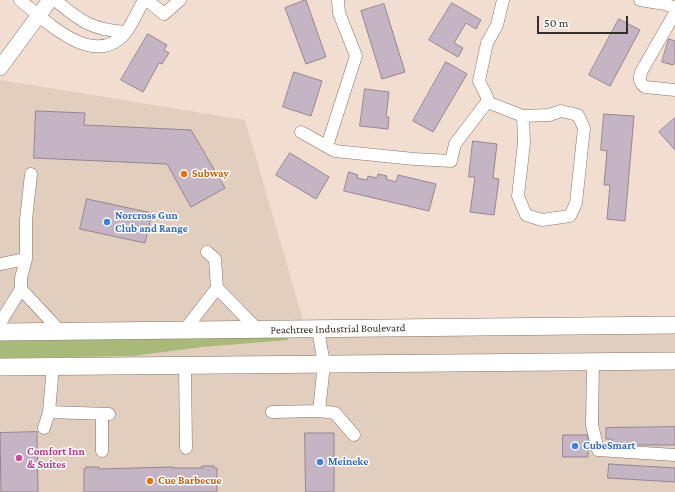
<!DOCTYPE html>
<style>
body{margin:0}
#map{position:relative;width:675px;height:492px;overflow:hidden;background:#f2ded1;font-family:"Crimson Pro",serif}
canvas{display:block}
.scale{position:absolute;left:537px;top:16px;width:91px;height:18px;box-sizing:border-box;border:2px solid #352d28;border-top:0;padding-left:5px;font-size:12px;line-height:14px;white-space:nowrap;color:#352d28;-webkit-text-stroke:3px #fff;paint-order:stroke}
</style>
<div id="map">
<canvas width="675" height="492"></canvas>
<div class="scale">50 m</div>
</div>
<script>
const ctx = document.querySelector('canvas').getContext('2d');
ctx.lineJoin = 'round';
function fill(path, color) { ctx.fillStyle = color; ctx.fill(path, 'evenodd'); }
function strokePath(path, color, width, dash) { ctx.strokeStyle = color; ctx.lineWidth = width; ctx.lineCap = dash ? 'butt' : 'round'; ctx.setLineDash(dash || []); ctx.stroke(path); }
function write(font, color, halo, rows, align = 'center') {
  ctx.font = font + ' "Crimson Pro",serif'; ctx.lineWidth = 3; ctx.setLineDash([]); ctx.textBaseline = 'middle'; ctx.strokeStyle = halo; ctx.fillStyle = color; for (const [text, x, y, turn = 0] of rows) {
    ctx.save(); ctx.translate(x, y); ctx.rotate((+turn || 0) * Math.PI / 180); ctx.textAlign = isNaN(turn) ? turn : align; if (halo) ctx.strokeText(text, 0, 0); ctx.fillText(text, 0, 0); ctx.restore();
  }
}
fill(new Path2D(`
 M 0,80 L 245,120 L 308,337 L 675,334 L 675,492 L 0,492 Z`), '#e1cebf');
fill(new Path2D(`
 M 287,333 L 288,340 L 202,347 L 133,356 L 0,358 L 0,341 L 157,339 Z`), '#a8b979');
const building = new Path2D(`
 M 306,0 L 326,57 L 306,64 L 285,8 Z
 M 452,3 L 481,20 L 476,29 L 466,23 L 454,43 L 463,48 L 458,57 L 429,40 Z
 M 384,4 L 405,72 L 382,79 L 361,11 Z
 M 619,19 L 640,30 L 610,86 L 589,75 Z
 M 148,34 L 167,45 L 164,50 L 169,53 L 162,64 L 159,63 L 143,92 L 121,80 Z
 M 669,39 L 675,41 L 675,62 L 673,65 L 662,62 Z
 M 446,62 L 467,74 L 433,132 L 413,121 Z
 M 294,72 L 322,81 L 311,116 L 283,107 Z
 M 365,89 L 389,92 L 386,117 L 389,117 L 388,129 L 360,126 Z
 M 36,111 L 85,113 L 84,125 L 191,130 L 225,188 L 191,207 L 167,164 L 34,158 Z
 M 604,114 L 634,116 L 625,221 L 607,219 L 610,185 L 604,185 L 607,151 L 601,150 Z
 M 675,118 L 675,150 L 659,132 Z
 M 473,141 L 497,144 L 493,178 L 499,179 L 494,215 L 470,212 L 475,177 L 469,177 Z
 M 290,153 L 329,177 L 316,199 L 276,175 Z
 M 349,172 L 358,175 L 357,178 L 367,180 L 368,176 L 377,178 L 378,174 L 387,176 L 386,179 L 396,182 L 398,175 L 436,184 L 429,211 L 344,191 Z
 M 87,199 L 152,213 L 145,243 L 80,229 Z
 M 675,427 L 675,445 L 612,445 L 612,439 L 606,439 L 606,428 Z
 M 37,432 L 38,492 L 1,492 L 0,433 Z
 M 305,433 L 334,433 L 334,492 L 306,492 Z
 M 563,435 L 588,435 L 588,457 L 563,457 Z
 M 609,464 L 675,468 L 675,482 L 608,478 Z
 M 202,466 L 214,466 L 214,468 L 217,468 L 217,492 L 84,492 L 84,469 L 86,469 L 86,467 L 99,467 L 99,469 L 173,467 L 173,468 L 202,468 Z`);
fill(building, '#c5b5c4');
strokePath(building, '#948493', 1);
const minor = new Path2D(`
 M 20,0 C 46,21 95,71 126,32 C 133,23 138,10 144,0
 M 55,0 C 80,21 92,30 126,32
 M 147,0 L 164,14 L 180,0
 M 640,0 L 665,4 L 675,8
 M 675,13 L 641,72 C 639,79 639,82 645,87 L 675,90
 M 487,102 L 523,116
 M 561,111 L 578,115 L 584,128 L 576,203 L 570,216 L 542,220 L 526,215 L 518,196 L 524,143 L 523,116 L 549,115 Z
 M 301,132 L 335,151 L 414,159 L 451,161 L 455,144 L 487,102 L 487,97 L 479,81 L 487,43 L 497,25 L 503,0
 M 327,146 L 356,56 L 339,13 L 338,0
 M 0,264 L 26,259
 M 217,288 L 258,330
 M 21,289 L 61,332
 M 0,323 L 21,289 L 21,278 L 26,259 L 26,220 L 31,174
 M 318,329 L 324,364 L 319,411
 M 184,331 L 217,288 L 215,259 L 207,252
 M 593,362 L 592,425 L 598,450 L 675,455
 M 185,365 L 186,448
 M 53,366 L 49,412 L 109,414
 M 272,412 L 319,411 L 335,413 L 354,435
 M 44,428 L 49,412
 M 102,451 L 102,414`);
const major = new Path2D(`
 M 0,68 L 50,0`);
const highway = new Path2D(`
 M 0,332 L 675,325
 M 0,367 L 675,361`);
strokePath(minor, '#847267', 13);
strokePath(major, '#847267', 16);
strokePath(highway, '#847267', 18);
strokePath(minor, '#fff', 12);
strokePath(major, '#fff', 15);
strokePath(highway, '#fff', 17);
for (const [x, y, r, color] of [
 [184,174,4,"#e8710a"],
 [107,222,4,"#3f7fe0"],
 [575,446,4,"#3f7fe0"],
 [19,458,4,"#d1479c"],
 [320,462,4,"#3f7fe0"],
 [150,481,4,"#e8710a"]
]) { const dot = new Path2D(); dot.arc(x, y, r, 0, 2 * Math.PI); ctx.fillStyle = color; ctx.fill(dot); strokePath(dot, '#fff', 1.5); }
write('bold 11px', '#c56008', '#fff', [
 ["Subway",192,174],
 ["Cue Barbecue",158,481]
], 'left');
write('bold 11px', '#366cbe', '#fff', [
 ["Norcross Gun",115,216],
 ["Club and Range",115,229],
 ["CubeSmart",583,446],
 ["Meineke",328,462]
], 'left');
write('11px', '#352d28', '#fff', [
 ["Peachtree Industrial Boulevard",338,329,-1]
]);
write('bold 11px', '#b23c85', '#fff', [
 ["Comfort Inn",27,452],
 ["& Suites",27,465]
], 'left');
</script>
